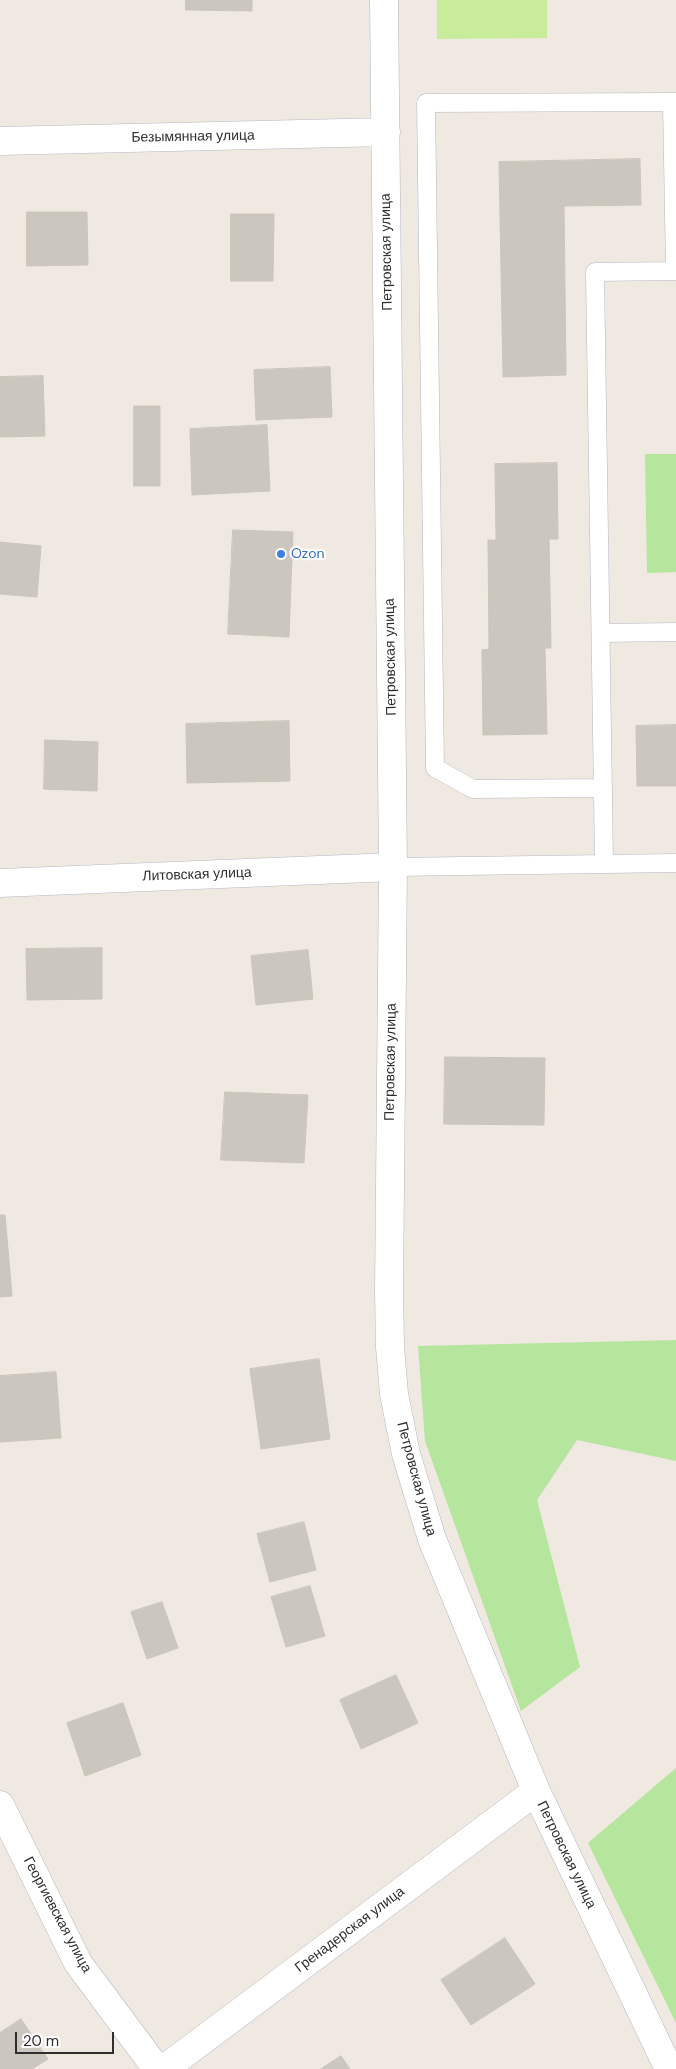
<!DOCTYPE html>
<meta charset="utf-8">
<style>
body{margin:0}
#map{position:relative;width:676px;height:2069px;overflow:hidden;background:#efe9e1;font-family:"DM Sans",sans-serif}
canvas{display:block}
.scale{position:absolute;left:15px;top:2032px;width:99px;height:22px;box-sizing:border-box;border:2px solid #2e2e2e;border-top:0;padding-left:6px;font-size:15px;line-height:18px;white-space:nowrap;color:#2e2e2e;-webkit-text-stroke:4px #fff;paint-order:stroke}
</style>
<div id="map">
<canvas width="676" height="2069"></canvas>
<div class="scale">20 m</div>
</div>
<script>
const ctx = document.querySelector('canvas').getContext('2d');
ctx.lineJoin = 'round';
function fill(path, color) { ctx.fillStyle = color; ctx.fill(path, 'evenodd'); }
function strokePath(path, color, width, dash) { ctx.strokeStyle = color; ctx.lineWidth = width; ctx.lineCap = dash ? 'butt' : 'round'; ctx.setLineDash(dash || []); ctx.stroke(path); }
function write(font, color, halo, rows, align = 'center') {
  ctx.font = font + ' "DM Sans",sans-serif'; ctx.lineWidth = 4.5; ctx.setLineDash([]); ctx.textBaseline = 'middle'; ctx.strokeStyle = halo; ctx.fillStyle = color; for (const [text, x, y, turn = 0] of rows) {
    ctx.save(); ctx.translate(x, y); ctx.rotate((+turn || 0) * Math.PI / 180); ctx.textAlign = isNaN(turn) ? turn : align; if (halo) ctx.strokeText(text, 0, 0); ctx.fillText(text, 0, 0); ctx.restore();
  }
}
fill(new Path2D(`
 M 645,454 L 676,454 L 676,572 L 647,573 Z
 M 676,1340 L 676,1461 L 577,1440 L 537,1500 L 580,1667 L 521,1711 L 425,1441 L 418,1346 Z
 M 676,1768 L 676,2023 L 588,1843 Z`), '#b6e59e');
fill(new Path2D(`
 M 437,0 L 547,0 L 547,38 L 437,39 Z`), '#c9ec9a');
const building = new Path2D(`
 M 186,0 L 252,0 L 252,11 L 186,10 Z
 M 640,159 L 641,205 L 564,206 L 566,375 L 503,377 L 499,162 Z
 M 27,212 L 87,212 L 88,265 L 27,266 Z
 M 231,214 L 274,214 L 273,281 L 231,281 Z
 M 330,367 L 332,417 L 256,420 L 254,370 Z
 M 43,376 L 45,436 L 0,437 L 0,377 Z
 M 134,406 L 160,406 L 160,486 L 134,486 Z
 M 267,425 L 270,491 L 192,495 L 190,429 Z
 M 557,463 L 558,539 L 549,539 L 551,648 L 545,648 L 547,734 L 483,735 L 482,650 L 489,649 L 488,540 L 496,540 L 495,464 Z
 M 233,530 L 293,532 L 289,637 L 228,634 Z
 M 0,542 L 41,546 L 37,597 L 0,594 Z
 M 289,721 L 290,781 L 187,783 L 186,724 Z
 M 676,725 L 676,786 L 637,786 L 636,726 Z
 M 45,740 L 98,742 L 97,791 L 44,789 Z
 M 102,948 L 102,999 L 27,1000 L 26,949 Z
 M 308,950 L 313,999 L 256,1005 L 251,956 Z
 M 445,1057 L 545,1058 L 544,1125 L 444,1124 Z
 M 225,1092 L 308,1095 L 304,1163 L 221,1160 Z
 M 0,1215 L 5,1215 L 12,1296 L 0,1297 Z
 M 319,1359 L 330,1439 L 261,1449 L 250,1369 Z
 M 56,1372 L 61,1438 L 0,1442 L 0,1376 Z
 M 304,1522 L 316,1570 L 270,1582 L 257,1534 Z
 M 310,1586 L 325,1636 L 286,1647 L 271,1597 Z
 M 162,1602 L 178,1648 L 147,1659 L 131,1612 Z
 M 396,1675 L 418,1723 L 361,1749 L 340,1700 Z
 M 123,1703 L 141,1755 L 85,1776 L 67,1723 Z
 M 505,1938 L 535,1984 L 471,2025 L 441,1980 Z
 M 21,2019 L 48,2059 L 32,2069 L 0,2069 L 0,2033 Z
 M 341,2056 L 350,2069 L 321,2069 Z`);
fill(building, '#cbc7bf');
strokePath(building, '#cbc5ba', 1);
const service = new Path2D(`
 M 672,102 L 675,271
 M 601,633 L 676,632
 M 603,788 L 473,789 L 435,768 L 426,103 L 676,102
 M 604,863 L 595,272 L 676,271
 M 393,867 L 676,863`);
const minor = new Path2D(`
 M 384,0 L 393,867 L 389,1291 L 390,1347 L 394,1394 L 406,1454 L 432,1539 L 536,1791 L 669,2069
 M 0,141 L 386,132
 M 0,883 L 393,867
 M 0,1805 L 78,1963 L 157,2069
 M 164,2069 L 536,1791`);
strokePath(service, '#b4b7c1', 19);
strokePath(minor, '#b4b7c1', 29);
strokePath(service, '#fff', 18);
strokePath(minor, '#fff', 28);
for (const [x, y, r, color] of [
 [281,554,5,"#3f7fe0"]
]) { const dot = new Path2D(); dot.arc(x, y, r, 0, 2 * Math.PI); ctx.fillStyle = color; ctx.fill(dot); strokePath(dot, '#fff', 2); }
write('14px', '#2e2e2e', '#fff', [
 ["Безымянная улица",193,137,-1],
 ["Петровская улица",387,252,-91],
 ["Петровская улица",391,657,-91],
 ["Литовская улица",197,875,-2],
 ["Петровская улица",391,1062,-89],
 ["Петровская улица",416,1479,75],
 ["Петровская улица",566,1855,64],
 ["Георгиевская улица",57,1915,62],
 ["Гренадерская улица",350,1930,-37]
]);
write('14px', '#366cbe', '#fff', [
 ["Ozon",291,554]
], 'left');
</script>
